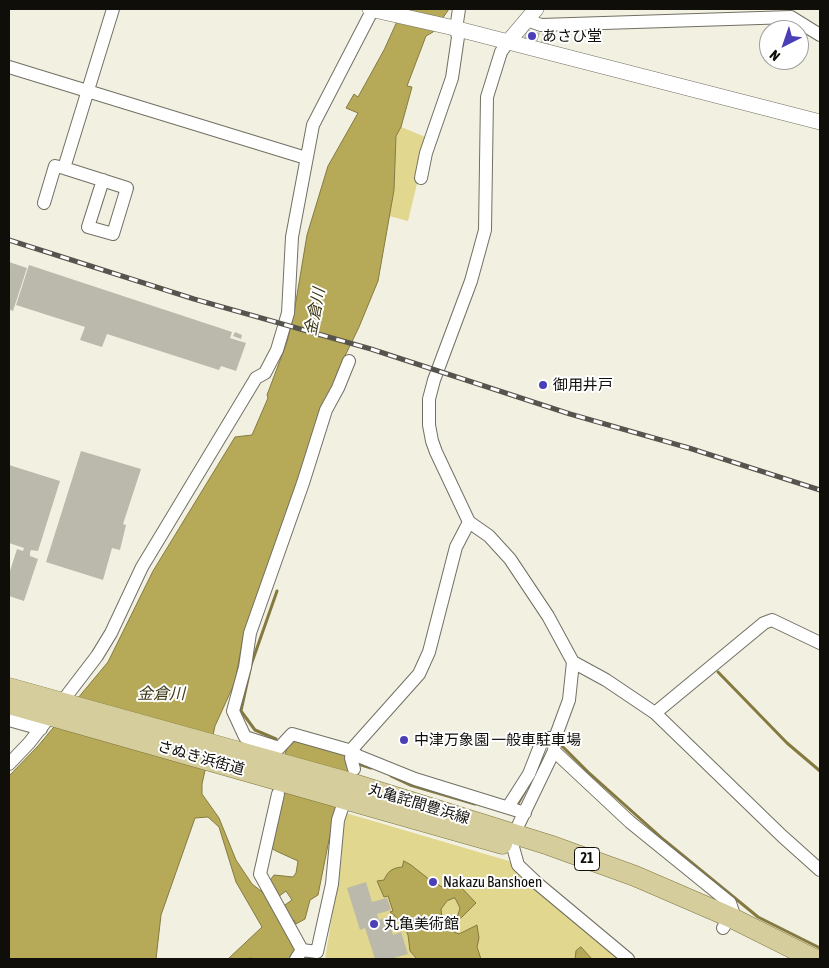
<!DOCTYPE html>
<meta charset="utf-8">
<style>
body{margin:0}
#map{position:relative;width:829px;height:968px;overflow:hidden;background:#f2f0e1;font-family:"Asap Condensed",sans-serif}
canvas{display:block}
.frame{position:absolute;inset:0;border:10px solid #0f0e09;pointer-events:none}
.north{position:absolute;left:759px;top:20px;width:50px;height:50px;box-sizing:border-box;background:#fff;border:1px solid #9f9f9d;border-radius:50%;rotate:221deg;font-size:14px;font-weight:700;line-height:20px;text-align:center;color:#0f0e09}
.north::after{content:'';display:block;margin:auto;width:18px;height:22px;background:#4a3fb6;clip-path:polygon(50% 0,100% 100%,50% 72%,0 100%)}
</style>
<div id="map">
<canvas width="829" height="968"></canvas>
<div class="frame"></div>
<div class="north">N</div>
</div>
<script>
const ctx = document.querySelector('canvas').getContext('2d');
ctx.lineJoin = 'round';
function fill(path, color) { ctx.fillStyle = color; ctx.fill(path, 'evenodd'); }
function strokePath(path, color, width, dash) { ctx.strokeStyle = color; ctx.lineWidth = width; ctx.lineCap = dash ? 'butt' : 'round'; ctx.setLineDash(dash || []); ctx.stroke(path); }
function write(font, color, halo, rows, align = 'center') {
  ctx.font = font + ' "Asap Condensed","Noto Sans JP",sans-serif'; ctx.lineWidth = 4; ctx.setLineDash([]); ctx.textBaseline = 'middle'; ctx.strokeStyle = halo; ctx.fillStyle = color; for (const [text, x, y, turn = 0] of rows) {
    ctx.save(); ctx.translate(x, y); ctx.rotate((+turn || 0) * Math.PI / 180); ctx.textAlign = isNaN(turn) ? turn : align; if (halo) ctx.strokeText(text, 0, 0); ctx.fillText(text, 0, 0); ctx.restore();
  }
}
fill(new Path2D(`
 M 401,127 L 428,138 L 408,221 L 389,216 L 394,190 L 396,136 Z
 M 346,813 L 509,861 L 550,902 L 619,959 L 325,959 L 342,855 L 339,851 Z`), '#e2d78e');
const water = new Path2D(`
 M 403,9 L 449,9 L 433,32 L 426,36 L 407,86 L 412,87 L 401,127 L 396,136 L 394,190 L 378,281 L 359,327 L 343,360 L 243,638 L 235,682 L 215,726 L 202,784 L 202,794 L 219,818 L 236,860 L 252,884 L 270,898 L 297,952 L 292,959 L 256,959 L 250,958 L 248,959 L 228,959 L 262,927 L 236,882 L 219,827 L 208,817 L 195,818 L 161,915 L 156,959 L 9,959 L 9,776 L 38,746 L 108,662 L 153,571 L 235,437 L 252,435 L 268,398 L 267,395 L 287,342 L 294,313 L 307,235 L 328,166 L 358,113 L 346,108 L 354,94 L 358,97 L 384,50 Z
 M 297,741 L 348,754 L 349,771 L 335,810 L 318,895 L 310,900 L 305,919 L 296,924 L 294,920 L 291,922 L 282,907 L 292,900 L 286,891 L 278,897 L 268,883 L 274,875 L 293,877 L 296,873 L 298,861 L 276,851 L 268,846 L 285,754 L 288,746 Z
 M 404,861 L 411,865 L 430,880 L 436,882 L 440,886 L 446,888 L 456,882 L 476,903 L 452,927 L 454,932 L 459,934 L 477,925 L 479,938 L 477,947 L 481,959 L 417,959 L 410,951 L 408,935 L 404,927 L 394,915 L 390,912 L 393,911 L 388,896 L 384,897 L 377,881 L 384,880 C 388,871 392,868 402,867 ZM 455,898 L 460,908 L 457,918 L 452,922 L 442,919 L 441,909 L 447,901 Z
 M 581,947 L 592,959 L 575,959 L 576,951 Z`);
fill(water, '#b6a957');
strokePath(water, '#847a40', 1);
strokePath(new Path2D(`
 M 718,672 L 787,743 L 820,771
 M 276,739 L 255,730 L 241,711 L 251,665 L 277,591
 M 557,746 L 561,745 L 588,772 L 664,840 L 758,917 L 820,948
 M 355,763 L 371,768
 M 391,776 L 410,785 L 475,804
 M 516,807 L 525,791`), '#847a40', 3);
fill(new Path2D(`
 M 527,29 L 540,33 L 537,42 L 524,38 Z
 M 543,32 L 552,34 L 549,44 L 541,42 Z
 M 9,262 L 27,268 L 13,311 L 9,309 Z
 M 29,265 L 232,332 L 230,338 L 246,343 L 236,371 L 221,366 L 219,370 L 107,334 L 102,347 L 80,340 L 85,327 L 16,305 Z
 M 235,332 L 242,335 L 241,339 L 233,336 Z
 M 81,451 L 141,469 L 123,524 L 126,525 L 120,550 L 112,548 L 103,580 L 46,562 Z
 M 9,465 L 60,481 L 38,551 L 31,550 L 30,553 L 30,556 L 38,559 L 24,601 L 9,596 L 9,574 L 17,549 L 23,551 L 24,548 L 9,543 Z
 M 366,882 L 372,902 L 387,898 L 391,910 L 377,914 L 379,920 L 387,917 L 393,935 L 401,932 L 408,954 L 390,959 L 375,959 L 365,928 L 360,930 L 347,888 Z`), '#bbb9ab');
const minor = new Path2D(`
 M 527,20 L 541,25 L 791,17 L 820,35
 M 508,42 L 501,52 L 487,97 L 485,230 L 471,281 L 434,380 L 429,399 L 429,425 L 432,441 L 436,452 L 469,522 L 489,536 L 510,559 L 548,616 L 573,662 L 569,700 L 555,738 L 554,751 L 514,834 L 513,847 L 518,865 L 538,884 L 628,959
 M 9,67 L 306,158
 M 64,168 L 113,9
 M 421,178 L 426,153 L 452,78 L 458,37 L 456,29 L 459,9
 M 44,203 L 55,166 L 64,168 L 127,188 L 113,234 L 88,227 L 103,180
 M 349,361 L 338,388 L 326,410 L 303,483 L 250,633 L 245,667 L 233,711 L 245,737 L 279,748 L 292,734 L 352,751 L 358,756 L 415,779 L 525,813
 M 573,662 L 606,680 L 655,713 L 782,836 L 820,870
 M 61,703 L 97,656 L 111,633 L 142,567 L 256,378 L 265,373 L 277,350 L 288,313 L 292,237 L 313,125 L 373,9
 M 655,713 L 764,623 L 772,620 L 820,643
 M 9,720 L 41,729
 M 554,751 L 630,822 L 730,903 L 733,912 L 723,928
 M 9,764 L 29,743 L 51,715
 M 354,769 L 351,758 L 353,748 L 419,674 L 429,652 L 456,547 L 469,522
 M 278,794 L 260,874 L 302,950 L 296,959
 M 508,807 L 529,774 L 542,741 L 546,738 L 555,738
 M 302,950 L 317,952 L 332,884 L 338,820 L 345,799`);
const tertiary = new Path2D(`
 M 370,9 L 450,27 L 820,122
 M 508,42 L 536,9`);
const primary = new Path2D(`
 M 9,688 L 351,783 L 549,845 L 635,876 L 730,917 L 814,959
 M 9,704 L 502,844`);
strokePath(minor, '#727063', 14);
strokePath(tertiary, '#727063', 16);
strokePath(primary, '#7e753e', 21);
strokePath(minor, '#fff', 12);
strokePath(tertiary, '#fff', 15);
strokePath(primary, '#d5cd9c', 20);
const rail = new Path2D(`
 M 9,240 L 194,299 L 371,349 L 570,414 L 689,448 L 820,490`);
strokePath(rail, '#56544c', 5);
strokePath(rail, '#fff', 3, [9]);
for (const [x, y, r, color] of [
 [532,36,5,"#4a3fb6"],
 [543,385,5,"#4a3fb6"],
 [404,740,5,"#4a3fb6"],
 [433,882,5,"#4a3fb6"],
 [374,924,5,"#4a3fb6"]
]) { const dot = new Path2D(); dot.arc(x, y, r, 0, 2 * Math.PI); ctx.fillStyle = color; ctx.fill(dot); strokePath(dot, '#fff', 2); }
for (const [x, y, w] of [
 [587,859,25]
]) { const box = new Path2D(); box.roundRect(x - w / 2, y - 11.5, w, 23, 4); ctx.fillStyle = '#fff'; ctx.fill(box); strokePath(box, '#0f0e09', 1); }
write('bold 14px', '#0f0e09', null, [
 ["21",587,859]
]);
write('15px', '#0f0e09', '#fff', [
 ["あさひ堂",542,36],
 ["御用井戸",553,385],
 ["中津万象園 一般車駐車場",414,740],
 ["Nakazu Banshoen",443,882],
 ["丸亀美術館",384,924]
], 'left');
write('15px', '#0f0e09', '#fff', [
 ["さぬき浜街道",201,758,16],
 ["丸亀詫間豊浜線",419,804,17]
]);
write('italic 16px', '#3e3814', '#fff', [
 ["金倉川",315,312,-79],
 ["金倉川",161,694]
]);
</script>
